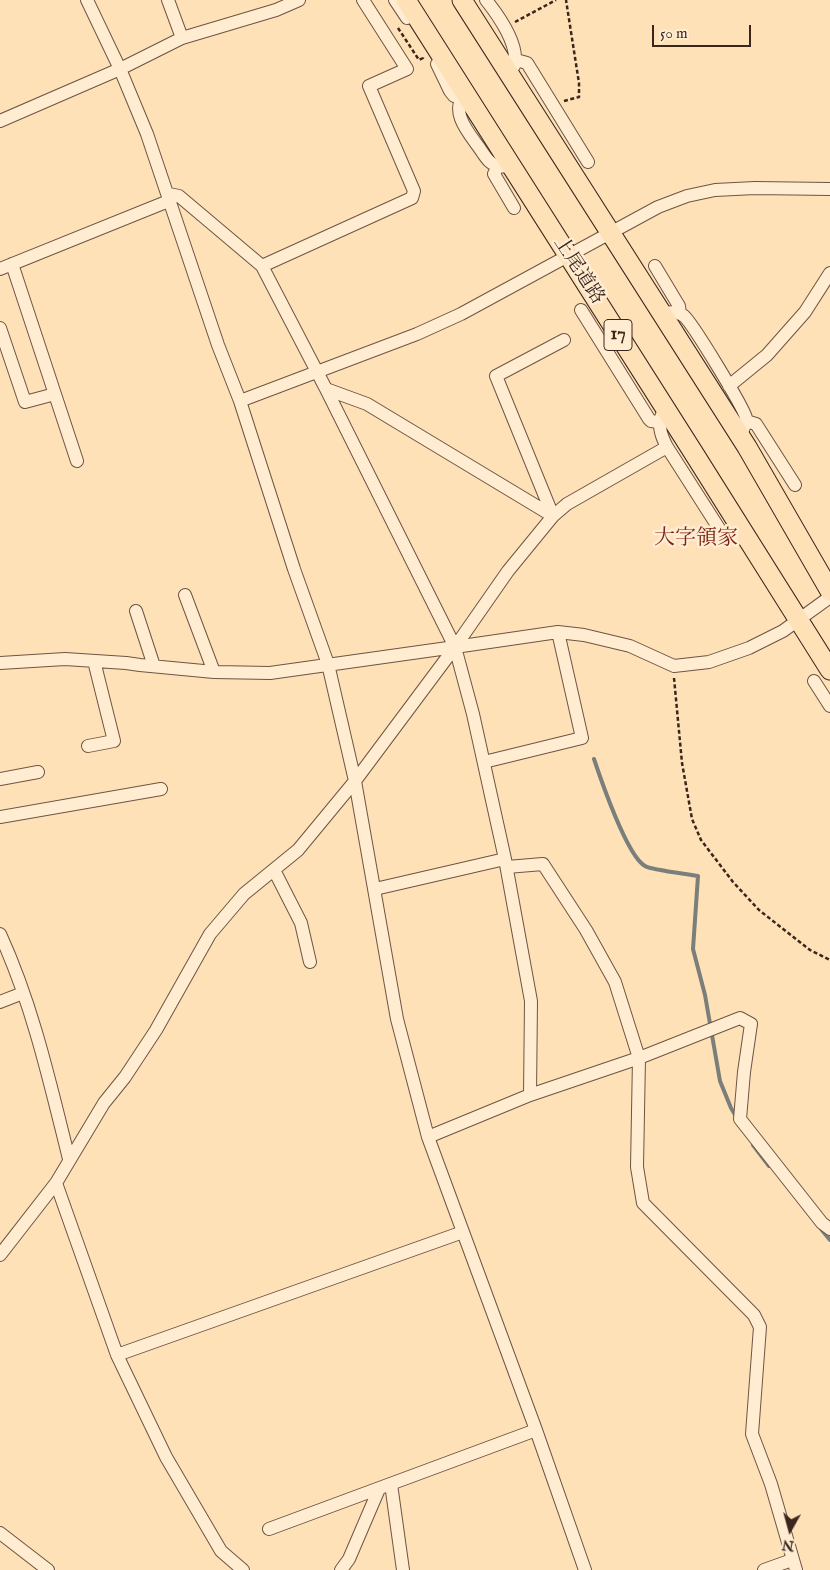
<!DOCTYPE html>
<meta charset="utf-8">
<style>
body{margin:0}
#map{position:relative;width:830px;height:1570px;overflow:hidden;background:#ffe1b8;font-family:"IM FELL English",serif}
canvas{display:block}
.north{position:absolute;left:765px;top:1505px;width:50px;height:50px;-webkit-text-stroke:4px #ffecd1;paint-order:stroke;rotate:187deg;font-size:14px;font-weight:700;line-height:20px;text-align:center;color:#3b261e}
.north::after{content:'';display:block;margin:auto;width:18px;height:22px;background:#3b261e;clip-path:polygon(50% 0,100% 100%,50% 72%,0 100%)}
.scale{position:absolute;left:652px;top:25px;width:99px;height:22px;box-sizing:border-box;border:2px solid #3b261e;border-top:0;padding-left:6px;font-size:15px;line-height:18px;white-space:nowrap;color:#3b261e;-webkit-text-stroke:4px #ffecd1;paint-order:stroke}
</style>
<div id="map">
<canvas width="830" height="1570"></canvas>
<div class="north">N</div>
<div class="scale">50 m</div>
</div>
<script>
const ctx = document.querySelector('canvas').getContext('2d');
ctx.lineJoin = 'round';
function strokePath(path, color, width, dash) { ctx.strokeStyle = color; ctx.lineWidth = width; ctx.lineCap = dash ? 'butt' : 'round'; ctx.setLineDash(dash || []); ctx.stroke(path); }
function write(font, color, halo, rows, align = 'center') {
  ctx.font = font + ' "IM FELL English","Noto Serif JP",serif'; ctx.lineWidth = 5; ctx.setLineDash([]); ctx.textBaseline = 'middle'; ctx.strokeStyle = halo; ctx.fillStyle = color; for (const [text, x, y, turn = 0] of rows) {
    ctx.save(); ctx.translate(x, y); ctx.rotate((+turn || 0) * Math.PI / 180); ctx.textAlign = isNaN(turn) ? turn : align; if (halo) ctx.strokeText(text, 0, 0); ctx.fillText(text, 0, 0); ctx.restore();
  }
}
strokePath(new Path2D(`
 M 594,759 C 601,780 627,856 645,866 C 651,870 688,874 698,876 L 693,949 L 705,995 L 720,1081 L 731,1108 L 737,1118
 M 753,1145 L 769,1166
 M 821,1229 L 830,1240`), '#7a7f7b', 4);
const minor = new Path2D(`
 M 87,0 L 120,69 L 147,134 L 218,345 L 240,401 L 294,569 L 328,664 L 355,781 L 397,1019 L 428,1137 L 536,1430 L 585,1570
 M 168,0 L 182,38
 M 395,0 L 407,18
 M 486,0 C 498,15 520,46 514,66
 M 516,60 L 527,63 L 588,162
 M 437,64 L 450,91 L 454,96 L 462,98
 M 465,94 C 450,111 467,131 478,146 C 481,150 485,157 489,161 C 495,167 504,167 511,166
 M 0,121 L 120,69 L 182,38 L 276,10 L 299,0
 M 498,166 L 494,174 L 514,208
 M 169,194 L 179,196 L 262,266 L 326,389 L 455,647 L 473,714 L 505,859 L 531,1001 L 530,1095
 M 12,264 L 77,461
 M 262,266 L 412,198 L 414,191 L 369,86 L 407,69 L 363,0
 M 655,266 L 679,306 L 680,314
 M 0,269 L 171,200
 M 581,310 L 649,419 L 651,421 L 659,422
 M 662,313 C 670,312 677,311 684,316 C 693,324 744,408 746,418 C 746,425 743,430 740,436
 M 0,328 L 25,402 L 55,394
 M 729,386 L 767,355 L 805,312 L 830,273
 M 326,389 L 367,404 L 553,516
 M 240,401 L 417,334 L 461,314 L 658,207 L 687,196 L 715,190 L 755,188 L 830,189
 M 666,408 C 656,421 660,434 667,447 L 720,530 L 731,537 L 747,538
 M 746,421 L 756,424 L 795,485
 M 553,516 L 496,376 L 564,340
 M 185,595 L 214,672
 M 136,611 L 154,666
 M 0,663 L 65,659 L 126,663 L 140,665 L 214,672 L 270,673 L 455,647 L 508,571 L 553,516 L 567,504 L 667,447
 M 814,681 L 830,706
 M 88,746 L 114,741 L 94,661
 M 484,762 L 582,738 L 558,632
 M 0,779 L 38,772
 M 0,817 L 161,789
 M 507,867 L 543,864 L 586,930 L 615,982 L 639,1058 L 637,1167 L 643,1203 L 754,1315 L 760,1327 L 752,1434 L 771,1484 L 796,1570
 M 274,870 L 301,923 L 310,962
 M 375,889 L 505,859
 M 0,934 C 33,1006 50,1083 69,1159
 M 0,1002 L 23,993
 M 428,1137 L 530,1095 L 639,1058 L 740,1018 L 751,1024 L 744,1072 L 740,1119 L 822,1223 L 830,1229
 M 56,1183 L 117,1355 L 166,1457 L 221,1551 L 243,1570
 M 0,1255 L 56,1183 L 104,1103 L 125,1077 L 156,1030 L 210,934 L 244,894 L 298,850 L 355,781 L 455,647 L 558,632 L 584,635 L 630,646 L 674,666 L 709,662 L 749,648 L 783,631 L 830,597
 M 117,1355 L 463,1232
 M 391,1484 L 403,1570
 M 269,1529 L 536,1430
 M 0,1533 L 48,1570
 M 341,1570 L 349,1559 L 379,1489
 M 764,1570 L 792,1560`);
const highway = new Path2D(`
 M 406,0 L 693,452 L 830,670
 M 462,0 L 747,447 L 830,591`);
strokePath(minor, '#6c5544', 14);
strokePath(highway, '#3b261e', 21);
strokePath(new Path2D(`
 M 515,22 L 556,0
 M 398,28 L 419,60 L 423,58 L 422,56
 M 564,101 L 579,97 L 579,83 L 566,0
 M 674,678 L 682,763 L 692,819 L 701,840 L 733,882 L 759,910 L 810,950 L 830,960`), '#3b261e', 2.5, [4, 2.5]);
strokePath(minor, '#ffecd1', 12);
strokePath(highway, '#ffe1b8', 19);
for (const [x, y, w] of [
 [618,335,28]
]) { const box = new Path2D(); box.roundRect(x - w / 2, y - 15.5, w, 31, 4); ctx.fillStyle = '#ffecd1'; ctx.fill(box); strokePath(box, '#3b261e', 1); }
write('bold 18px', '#3b261e', null, [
 ["17",618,335]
]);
write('19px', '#3b261e', '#ffecd1', [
 ["上尾道路",578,271,57]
]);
write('21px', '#7a1f14', '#ffecd1', [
 ["大字領家",696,540]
]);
</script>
